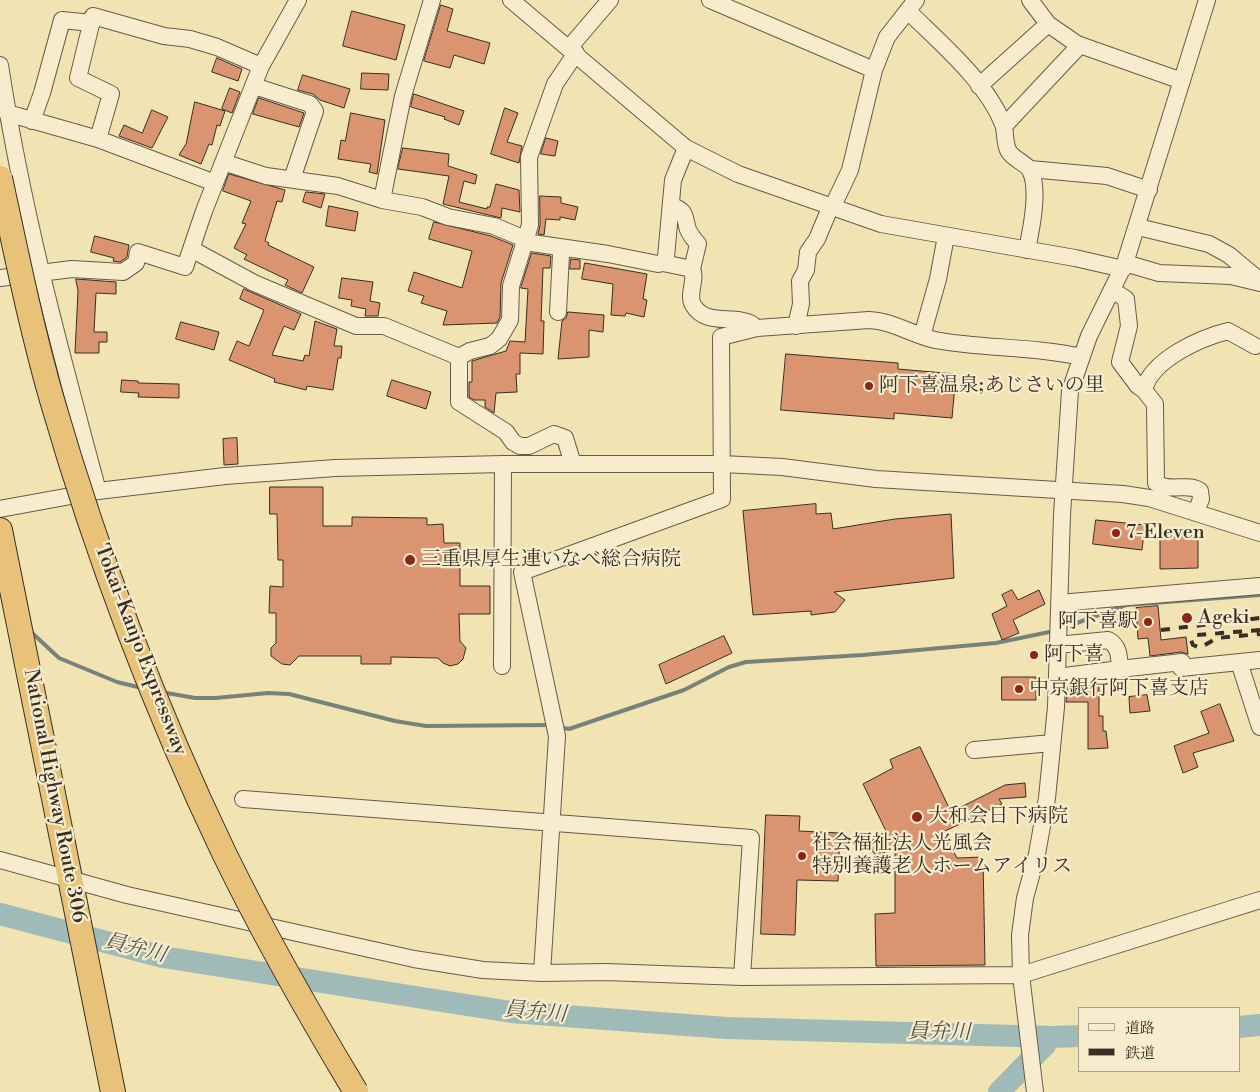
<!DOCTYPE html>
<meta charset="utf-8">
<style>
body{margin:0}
#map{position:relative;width:1260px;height:1092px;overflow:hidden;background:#f2e3b3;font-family:"Libre Bodoni","Noto Serif JP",serif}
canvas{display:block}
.legend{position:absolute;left:1078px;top:1007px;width:162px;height:65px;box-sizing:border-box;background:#f7edce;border:1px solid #aba18a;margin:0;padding:6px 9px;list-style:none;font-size:15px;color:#382e24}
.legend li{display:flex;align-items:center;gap:10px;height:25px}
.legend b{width:25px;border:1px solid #aba18a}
</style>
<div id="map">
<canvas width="1260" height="1092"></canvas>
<ul class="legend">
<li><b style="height:6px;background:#f7edce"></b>道路</li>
<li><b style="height:6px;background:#382e24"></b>鉄道</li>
</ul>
</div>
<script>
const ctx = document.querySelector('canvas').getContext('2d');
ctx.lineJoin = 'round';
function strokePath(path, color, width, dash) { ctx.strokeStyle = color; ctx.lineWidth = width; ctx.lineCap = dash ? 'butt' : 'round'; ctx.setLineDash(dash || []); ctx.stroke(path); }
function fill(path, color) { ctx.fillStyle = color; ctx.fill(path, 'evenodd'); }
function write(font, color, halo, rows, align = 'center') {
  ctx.font = font + ' "Libre Bodoni","Noto Serif JP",serif'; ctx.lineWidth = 4.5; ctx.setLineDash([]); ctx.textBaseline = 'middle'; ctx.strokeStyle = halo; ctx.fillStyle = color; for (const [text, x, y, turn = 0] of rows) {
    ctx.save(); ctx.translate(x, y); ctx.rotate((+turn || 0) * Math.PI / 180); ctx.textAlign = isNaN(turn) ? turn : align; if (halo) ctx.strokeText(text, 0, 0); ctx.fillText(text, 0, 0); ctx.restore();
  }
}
strokePath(new Path2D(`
 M 1063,628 L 1126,605 L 1260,595
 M 30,631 L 59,658 L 117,682 L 142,688
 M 161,692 L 195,698 L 216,698 L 268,693 L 289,694 L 395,721 L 426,726 L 549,725
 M 559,727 L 569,729 L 684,690 L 729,667 L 746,662 L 863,655 L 996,643 L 1054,631`), '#76837c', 4);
strokePath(new Path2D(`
 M 0,914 L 163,957 L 511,1012 L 727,1028 L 1053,1037 L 1079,1036
 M 1239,1027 L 1260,1025
 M 999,1092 L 1045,1045`), '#a0bbb7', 22);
const building = new Path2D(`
 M 441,5 L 453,9 L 447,31 L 490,43 L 484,64 L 454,55 L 450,68 L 424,61 Z
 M 352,11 L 405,25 L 396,60 L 343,46 Z
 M 217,58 L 242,69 L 238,81 L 212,72 Z
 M 362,73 L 389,74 L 388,90 L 361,89 Z
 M 303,75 L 350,89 L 344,108 L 320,100 L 313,94 L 298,90 Z
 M 230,88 L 240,92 L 232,113 L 222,109 Z
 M 414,94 L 464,111 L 459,125 L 444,119 L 445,117 L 411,107 Z
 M 259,98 L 304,113 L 299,127 L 253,114 Z
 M 195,102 L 225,111 L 220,126 L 217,125 L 212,145 L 209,144 L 201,164 L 179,155 L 186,144 Z
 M 505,108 L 518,113 L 507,142 L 522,146 L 519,163 L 491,154 Z
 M 152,110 L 168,117 L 152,148 L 119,136 L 124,125 L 142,133 Z
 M 351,113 L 385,120 L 377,174 L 369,172 L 371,164 L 338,159 L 341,140 L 345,141 Z
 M 546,138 L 558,141 L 555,156 L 541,154 Z
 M 403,148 L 449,154 L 448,166 L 477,175 L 475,184 L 464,181 L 459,202 L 487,209 L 487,207 L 490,207 L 496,184 L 519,190 L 520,212 L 502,208 L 501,218 L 443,204 L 449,176 L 398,169 Z
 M 229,174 L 285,190 L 282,202 L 277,201 L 265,241 L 269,243 L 268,245 L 314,267 L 302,293 L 285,285 L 288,280 L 244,259 L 247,255 L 234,248 L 246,224 L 242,223 L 251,201 L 223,191 Z
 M 306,192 L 325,194 L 321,208 L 303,202 Z
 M 540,196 L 561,197 L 561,203 L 578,207 L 575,220 L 560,217 L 560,220 L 546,219 L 544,235 L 538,234 L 540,225 Z
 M 329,206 L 358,212 L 355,231 L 326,226 Z
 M 434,222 L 491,236 L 513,245 L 501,283 L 500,317 L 497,323 L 443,325 L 447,311 L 421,303 L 424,296 L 408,291 L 414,272 L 462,288 L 472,251 L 429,239 Z
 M 95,236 L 129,245 L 127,257 L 120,262 L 113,261 L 114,258 L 91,252 Z
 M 532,253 L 551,256 L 550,268 L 543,268 L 541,321 L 544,321 L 543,354 L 520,353 L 520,374 L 516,374 L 517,392 L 496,393 L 494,413 L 485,407 L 485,400 L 474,400 L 469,397 L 469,382 L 472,382 L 472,361 L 506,351 L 510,341 L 525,342 L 528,289 L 521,288 Z
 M 571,259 L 580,260 L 580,269 L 570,269 Z
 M 585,263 L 647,274 L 643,299 L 647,300 L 644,317 L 626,313 L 625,316 L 611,315 L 613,284 L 582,279 Z
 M 342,278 L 373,282 L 370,301 L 380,303 L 378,316 L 365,316 L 366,309 L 351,306 L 352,300 L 339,298 Z
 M 76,279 L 116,282 L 116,294 L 96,293 L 94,332 L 107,332 L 107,342 L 99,342 L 99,353 L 75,353 L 78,291 Z
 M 244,289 L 301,314 L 294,330 L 284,326 L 272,355 L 303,361 L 305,355 L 309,356 L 315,321 L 337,329 L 334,346 L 342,346 L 341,358 L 338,358 L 333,390 L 307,386 L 306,390 L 274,382 L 275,379 L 229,360 L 237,341 L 249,346 L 264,310 L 240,299 Z
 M 568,312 L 604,315 L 603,332 L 589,330 L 589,357 L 558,359 L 562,321 L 566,318 Z
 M 181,322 L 219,332 L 214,350 L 176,339 Z
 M 786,354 L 898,363 L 898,369 L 956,374 L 952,418 L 894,413 L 894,419 L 781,410 Z
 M 122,380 L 138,381 L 138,383 L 179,384 L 179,398 L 138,397 L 139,393 L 121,392 Z
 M 392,380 L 431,392 L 426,409 L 387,396 Z
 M 237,438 L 238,464 L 224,465 L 223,439 Z
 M 270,487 L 323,487 L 323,526 L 352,526 L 352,517 L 427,518 L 427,525 L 443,524 L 444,543 L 460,543 L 460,586 L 490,586 L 490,614 L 459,614 L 460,641 L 466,648 L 463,659 L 458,664 L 450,666 L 443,663 L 438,658 L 391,657 L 391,664 L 361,664 L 361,656 L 299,656 L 290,665 L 282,664 L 271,656 L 271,648 L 276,643 L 276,613 L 269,613 L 270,586 L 283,587 L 283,560 L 278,560 L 277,514 L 270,514 Z
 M 816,504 L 816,514 L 831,513 L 833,529 L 895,519 L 951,514 L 954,578 L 834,592 L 845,600 L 835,612 L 811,615 L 811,611 L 753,615 L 743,511 Z
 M 1096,520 L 1145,525 L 1142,550 L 1093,544 Z
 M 1198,532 L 1198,568 L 1160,569 L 1160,533 Z
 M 1012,590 L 1018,600 L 1039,590 L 1045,604 L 1013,620 L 1019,633 L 1002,640 L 992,614 L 1007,606 L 1002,595 Z
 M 1158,606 L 1161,640 L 1186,637 L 1188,654 L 1181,652 L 1150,656 L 1148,638 L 1138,639 L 1136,608 Z
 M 724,636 L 732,653 L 666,684 L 659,665 Z
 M 1002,677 L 1036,677 L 1036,700 L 1002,700 Z
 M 1099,686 L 1099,716 L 1103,716 L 1103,731 L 1106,731 L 1108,748 L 1088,749 L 1088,702 L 1066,702 L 1067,687 Z
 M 1147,695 L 1150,711 L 1130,713 L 1129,697 Z
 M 1220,704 L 1234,741 L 1193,753 L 1198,767 L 1183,773 L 1174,746 L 1209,733 L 1201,712 Z
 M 920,747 L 951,812 L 1005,785 L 1025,783 L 1026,797 L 999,799 L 1002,804 L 943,832 L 957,858 L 983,857 L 985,965 L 876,966 L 875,914 L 895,913 L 895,846 L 877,857 L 867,844 L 886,831 L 863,784 L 893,768 L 890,760 Z
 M 766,815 L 800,816 L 799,831 L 840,833 L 838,881 L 797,880 L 795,935 L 761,934 Z`);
fill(building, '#da9470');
strokePath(building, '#382e24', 1);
const minor = new Path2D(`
 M 511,0 L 686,148 L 738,174 L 881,224 L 1075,258 L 1123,269
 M 710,0 L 874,70
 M 1030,0 L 1048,24 L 1077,44 L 1182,81
 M 908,11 C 940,43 986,81 1003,124 C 1006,132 1004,141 1008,150 C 1012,159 1026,163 1030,170 C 1040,189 1031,230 1027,250
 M 569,48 L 610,0
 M 0,65 C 22,210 60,350 98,491
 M 254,86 L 310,104 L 315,111 L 292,179
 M 979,86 L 1048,24
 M 7,113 L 98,139 L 215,183
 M 32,121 L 42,93 L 62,20 L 92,23
 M 1004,126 L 1080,45
 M 98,139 L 111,94 L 78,78 L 93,16 L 164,36 L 190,39 L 217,47 L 261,66
 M 223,162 L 266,176 L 338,186 L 382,200 L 422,207 L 448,217 L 494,226 L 525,239
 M 1030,169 L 1107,176 L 1149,190
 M 382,200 L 403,96 L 432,0
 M 671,205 C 685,211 684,213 687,226 C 688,233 694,239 698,244 L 692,269
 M 832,208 L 850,170 L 874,70 L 887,37 L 916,0
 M 1138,227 L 1209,244 L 1229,255 L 1260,281
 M 525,242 L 608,254 L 658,264 L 663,263 L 666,257 L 673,180 L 686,148
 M 193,250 L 254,283 L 356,326 L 384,326 L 459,357
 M 663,263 L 692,269 C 697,280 687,294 693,305 C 706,327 734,314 752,324
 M 1125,263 L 1159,273 L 1231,276 L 1260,283
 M 0,278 L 72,269 L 123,272 L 136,263 L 138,252 L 185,267 L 204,211 L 261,66 L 298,0
 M 1112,290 L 1126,299 L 1129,326 L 1120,362 L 1138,386 L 1144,390
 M 558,312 L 561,254 L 559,248
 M 796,326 L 801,304 L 800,281 L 806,270 L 808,252 L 817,239 L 830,208
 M 922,336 L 938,279 L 946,236
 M 459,357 L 470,351 L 490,346 L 499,339 L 510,320 L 511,286 L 530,225 L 529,157 L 555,84 L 576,53
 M 459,357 L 459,402 L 506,432 L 513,442 L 520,446 L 529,446 L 554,434 L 565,438 L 573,464
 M 0,509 L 98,491 L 225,476 L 335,468 L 503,464 L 722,464 L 782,467 L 876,479 L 1123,494 L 1149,498 L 1260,533
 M 1196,512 L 1201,499 L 1200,491 C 1189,482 1169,493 1156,483 L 1155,404 L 1144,390 C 1151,360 1200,338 1228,331 L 1255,346
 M 1059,603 L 1260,586
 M 1057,645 L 1108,640 C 1120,646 1119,658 1120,669 L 1057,677
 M 1239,662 L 1260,727
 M 502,666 L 503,464
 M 1120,669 L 1182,662 L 1181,668 L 1260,660
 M 974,750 L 1052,743
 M 243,799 L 751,838 L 742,977
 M 0,860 L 127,895 L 414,959 L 483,970 L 542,973 L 606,972 L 742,977 L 1021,975 L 1260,900
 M 542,973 L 557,736 L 522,572 L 722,499 L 721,337 L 757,328 L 869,320 C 893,321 913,335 935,340 C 983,349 1033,346 1081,357
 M 1035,1092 L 1021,975 L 1020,935 L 1025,898 L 1037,854 L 1047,798 L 1056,707 L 1062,515 L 1070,391 L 1089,336 L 1125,263 L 1207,0`);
const highway = new Path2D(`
 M 0,530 L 113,1092`);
strokePath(minor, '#665b48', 18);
strokePath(highway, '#382e24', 26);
strokePath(new Path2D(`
 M 1114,613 L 1120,621`), '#382e24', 2.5, [4, 2.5]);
strokePath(minor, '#f7edce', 16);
strokePath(highway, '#e9c27a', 24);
strokePath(new Path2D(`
 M 1161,630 L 1260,618
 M 1260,630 L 1196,635 L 1191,640 L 1193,645 L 1200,648 L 1217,638 L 1260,634`), '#382e24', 4, [9, 9]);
const highwayBridge = new Path2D(`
 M 0,178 C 16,252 31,327 52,400 C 97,555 154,707 224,853 C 264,935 309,1014 356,1092`);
strokePath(highwayBridge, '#382e24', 26, []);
strokePath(highwayBridge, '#e9c27a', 24);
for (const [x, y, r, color] of [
 [869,386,5,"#8f2418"],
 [1116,533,5,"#8f2418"],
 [410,560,6,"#8f2418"],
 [1187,618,6,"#8f2418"],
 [1148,622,5,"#8f2418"],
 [1034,655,5,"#8f2418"],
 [1019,689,5,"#8f2418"],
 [917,817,6,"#8f2418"],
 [802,856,5,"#8f2418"]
]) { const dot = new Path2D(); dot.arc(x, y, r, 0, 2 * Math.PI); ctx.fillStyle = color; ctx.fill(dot); strokePath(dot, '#f7edce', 2); }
write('20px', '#382e24', '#f7edce', [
 ["阿下喜温泉;あじさいの里",879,386],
 ["7-Eleven",1126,533],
 ["三重県厚生連いなべ総合病院",421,560],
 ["Ageki",1198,618],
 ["阿下喜駅",1138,622,"right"],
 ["阿下喜",1044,655],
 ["中京銀行阿下喜支店",1029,689],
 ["大和会日下病院",928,817],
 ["社会福祉法人光風会",812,844],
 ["特別養護老人ホームアイリス",812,867]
], 'left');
write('20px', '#382e24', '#f7edce', [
 ["Tokai-Kanjo Expressway",140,650,69],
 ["National Highway Route 306",54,796,79]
]);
write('italic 21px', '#525149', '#f7edce', [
 ["員弁川",135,949,14],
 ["員弁川",535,1013,5],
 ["員弁川",939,1033,1]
]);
</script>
